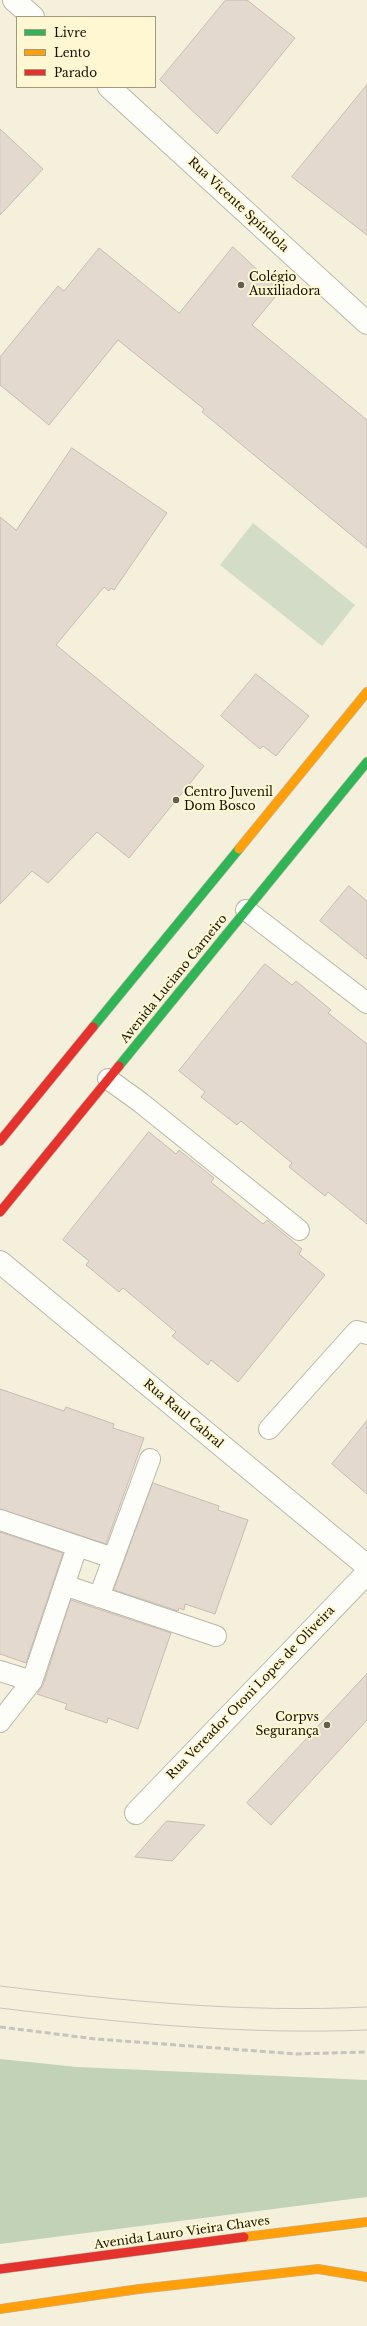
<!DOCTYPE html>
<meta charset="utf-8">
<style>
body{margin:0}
#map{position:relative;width:367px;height:2326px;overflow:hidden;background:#f4f0dc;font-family:"Libre Baskerville",serif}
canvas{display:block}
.legend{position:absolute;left:16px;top:16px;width:140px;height:72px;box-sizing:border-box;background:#fef7d1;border:1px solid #a09b7f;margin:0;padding:5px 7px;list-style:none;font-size:12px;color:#141105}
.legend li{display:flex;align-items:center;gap:8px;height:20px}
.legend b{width:20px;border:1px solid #a09b7f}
</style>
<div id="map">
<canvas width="367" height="2326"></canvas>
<ul class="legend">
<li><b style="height:5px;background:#30b455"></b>Livre</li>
<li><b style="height:5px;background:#ff9f0a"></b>Lento</li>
<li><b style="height:5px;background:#e5322d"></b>Parado</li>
</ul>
</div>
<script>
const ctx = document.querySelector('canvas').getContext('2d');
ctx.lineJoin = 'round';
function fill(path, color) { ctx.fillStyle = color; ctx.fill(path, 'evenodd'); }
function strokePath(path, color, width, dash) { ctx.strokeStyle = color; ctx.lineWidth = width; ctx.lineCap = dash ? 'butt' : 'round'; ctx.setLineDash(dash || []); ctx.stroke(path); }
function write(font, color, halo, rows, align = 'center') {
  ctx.font = font + ' "Libre Baskerville",serif'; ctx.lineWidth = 4; ctx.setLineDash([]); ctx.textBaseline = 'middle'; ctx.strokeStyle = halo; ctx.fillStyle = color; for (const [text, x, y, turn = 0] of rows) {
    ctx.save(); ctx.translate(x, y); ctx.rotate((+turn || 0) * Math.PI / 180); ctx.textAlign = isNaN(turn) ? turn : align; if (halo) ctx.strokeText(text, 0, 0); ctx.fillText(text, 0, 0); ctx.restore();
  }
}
fill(new Path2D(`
 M 253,523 L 355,605 L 322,646 L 220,565 Z`), '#d2dcc7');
fill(new Path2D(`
 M 0,2059 L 77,2067 L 367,2080 L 367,2197 L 0,2244 Z`), '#c2d2b6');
const building = new Path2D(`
 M 226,0 L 247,0 L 295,38 L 217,134 L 160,80 Z
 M 367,85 L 367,235 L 292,177 Z
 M 0,129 L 43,169 L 0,215 Z
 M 233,247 L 280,291 L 252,325 L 367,420 L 367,548 L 202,412 L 204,409 L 118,340 L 49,425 L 0,385 L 0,357 L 58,286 L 64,291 L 99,248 L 179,313 Z
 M 72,448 L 167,513 L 114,590 L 111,588 L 109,591 L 104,587 L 56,645 L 204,766 L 129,858 L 97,832 L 48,883 L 32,871 L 0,904 L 0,517 L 16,530 Z
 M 256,674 L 309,716 L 276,756 L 263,746 L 260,749 L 221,716 Z
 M 349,886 L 367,901 L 367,959 L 320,921 Z
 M 265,964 L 292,985 L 296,981 L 331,1010 L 328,1013 L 367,1044 L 367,1224 L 328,1192 L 325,1196 L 289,1167 L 292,1163 L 241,1121 L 237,1125 L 201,1097 L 205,1092 L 179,1071 Z
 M 149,1132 L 176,1154 L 179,1150 L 214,1178 L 211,1182 L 263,1224 L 267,1220 L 302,1249 L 299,1254 L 325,1275 L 238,1382 L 211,1360 L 208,1365 L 172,1336 L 176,1332 L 123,1288 L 119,1292 L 86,1265 L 89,1261 L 63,1240 Z
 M 0,1389 L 64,1411 L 66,1407 L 114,1424 L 113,1428 L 144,1438 L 106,1544 L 0,1509 Z
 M 367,1421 L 367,1494 L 332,1464 Z
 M 153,1483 L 219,1506 L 218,1510 L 248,1520 L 215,1614 L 185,1604 L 184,1610 L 179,1608 L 178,1611 L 114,1590 Z
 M 0,1532 L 63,1553 L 26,1663 L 0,1654 Z
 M 71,1600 L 171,1633 L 138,1729 L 108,1718 L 107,1723 L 65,1709 L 67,1704 L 37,1694 L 43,1685 Z
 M 367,1674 L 367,1720 L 271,1825 L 247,1803 Z
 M 167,1821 L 205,1825 L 172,1861 L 135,1857 Z`);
fill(building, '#e3d9ce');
strokePath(building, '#c6bcb2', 1);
const lane = new Path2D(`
 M 246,910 L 367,1003
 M 108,1079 L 140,1102 L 299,1230
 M 269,1429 L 357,1331 L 367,1334
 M 0,1520 L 113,1558
 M 64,1585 L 216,1636
 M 99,1597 L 150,1459
 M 0,1671 L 32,1681 L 0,1722
 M 32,1681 L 77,1547`);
const street = new Path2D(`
 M 14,0 L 33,17
 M 109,87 L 367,323
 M 0,1262 L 367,1566
 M 136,1813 L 367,1573`);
const fast = new Path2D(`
 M 93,1027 L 239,849
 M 119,1066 L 367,762`);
const slow = new Path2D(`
 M 239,849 L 367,692
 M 244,2237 L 367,2222
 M 0,2309 L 139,2289 L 318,2269 L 367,2277`);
const jam = new Path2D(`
 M 0,1141 L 93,1027
 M 0,1212 L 119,1066
 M 0,2269 L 244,2237`);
strokePath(lane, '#bbb8a9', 22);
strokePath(street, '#bbb8a9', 24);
strokePath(fast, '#bbb8a9', 10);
strokePath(slow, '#bbb8a9', 10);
strokePath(jam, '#bbb8a9', 10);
strokePath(lane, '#fdfdfa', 20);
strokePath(street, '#fdfdfa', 22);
strokePath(fast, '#30b455', 9);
strokePath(slow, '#ff9f0a', 9);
strokePath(jam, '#e5322d', 9);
strokePath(new Path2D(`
 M 0,1986 C 122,2001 244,2013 367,2007
 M 0,2008 C 121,2023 245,2035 367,2030`), '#c5c4be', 1);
strokePath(new Path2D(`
 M 0,2027 L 96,2039 L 297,2054 L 367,2052`), '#c5c4be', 3, [6, 3]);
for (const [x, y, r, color] of [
 [241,285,4,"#625f50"],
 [176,800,4,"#625f50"],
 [327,1725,4,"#625f50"]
]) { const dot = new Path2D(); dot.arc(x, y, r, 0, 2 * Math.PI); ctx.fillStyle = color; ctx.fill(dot); strokePath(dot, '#fef7d1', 1.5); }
write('12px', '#141105', '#fef7d1', [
 ["Rua Vicente Spíndola",238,205,43],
 ["Avenida Luciano Carneiro",174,979,-51],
 ["Rua Raul Cabral",183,1414,40],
 ["Rua Vereador Otoni Lopes de Oliveira",251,1693,-46],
 ["Avenida Lauro Vieira Chaves",182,2233,-8]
]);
write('12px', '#141105', '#fef7d1', [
 ["Colégio",249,278],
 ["Auxiliadora",249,292],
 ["Centro Juvenil",184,793],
 ["Dom Bosco",184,807],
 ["Corpvs",319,1718,"right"],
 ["Segurança",319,1732,"right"]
], 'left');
</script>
